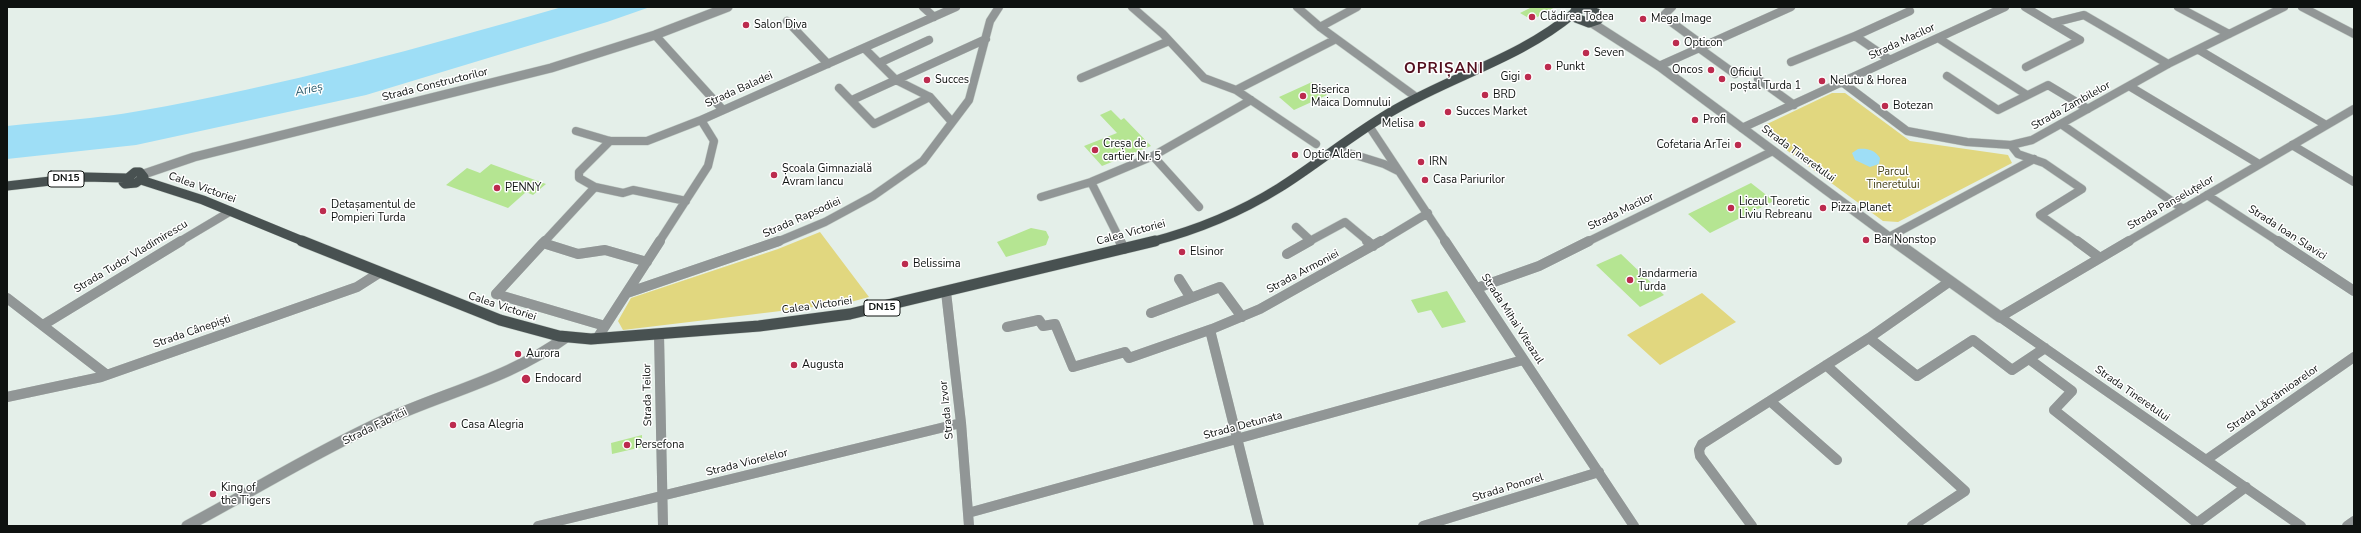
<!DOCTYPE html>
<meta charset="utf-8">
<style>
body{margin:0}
#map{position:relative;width:2361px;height:533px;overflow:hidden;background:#e4efe9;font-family:"Nunito Sans",sans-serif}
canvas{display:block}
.frame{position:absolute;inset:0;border:8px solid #0e1210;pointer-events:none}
</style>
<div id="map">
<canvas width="2361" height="533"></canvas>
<div class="frame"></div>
</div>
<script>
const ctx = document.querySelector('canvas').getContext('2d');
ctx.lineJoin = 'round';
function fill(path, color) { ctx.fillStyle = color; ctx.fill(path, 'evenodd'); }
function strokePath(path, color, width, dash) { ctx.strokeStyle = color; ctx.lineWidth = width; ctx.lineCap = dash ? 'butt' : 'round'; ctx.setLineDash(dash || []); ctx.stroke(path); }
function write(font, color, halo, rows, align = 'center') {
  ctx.font = font + ' "Nunito Sans",sans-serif'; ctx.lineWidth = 3; ctx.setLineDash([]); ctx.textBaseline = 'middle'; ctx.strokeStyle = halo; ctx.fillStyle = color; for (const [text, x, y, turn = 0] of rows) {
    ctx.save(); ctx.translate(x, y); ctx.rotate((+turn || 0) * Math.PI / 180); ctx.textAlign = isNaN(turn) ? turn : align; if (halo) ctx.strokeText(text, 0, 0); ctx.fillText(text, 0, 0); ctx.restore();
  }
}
fill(new Path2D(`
 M 1832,93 L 1845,93 L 1910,141 L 2008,155 L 2012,163 L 1898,222 L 1883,221 L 1766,135 L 1765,125 Z
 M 820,232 L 869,297 L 847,303 L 623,330 L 618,321 L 631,298 L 778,249 Z
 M 1702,293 L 1736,322 L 1660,365 L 1627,335 Z`), '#e1d77f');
fill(new Path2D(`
 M 562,7 L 650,7 L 607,22 L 366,95 L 136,145 L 7,159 L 7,126 C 51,121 96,119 139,111 C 283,86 423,47 562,7 Z
 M 1858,149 C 1867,148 1875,150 1880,158 L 1879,164 L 1870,167 L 1855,160 L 1852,153 Z`), '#9edef6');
fill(new Path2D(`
 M 1532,7 L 1555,7 L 1532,20 L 1520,13 Z
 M 1312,82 L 1327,95 L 1294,110 L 1279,97 Z
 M 1111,110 L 1121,120 L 1124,118 L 1151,146 L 1102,166 L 1084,146 L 1117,133 L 1100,115 Z
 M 491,164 L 546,184 L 533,195 L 526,192 L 508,208 L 446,185 L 467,168 L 480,173 Z
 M 1751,183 L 1774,201 L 1710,233 L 1688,214 Z
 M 1031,228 L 1046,231 L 1049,237 L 1046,245 L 1006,257 L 997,242 Z
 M 1621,254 L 1664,295 L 1640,307 L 1596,265 Z
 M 1447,291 L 1466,322 L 1442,328 L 1431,310 L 1418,313 L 1411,300 Z
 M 642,435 L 642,447 L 612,454 L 611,443 Z`), '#b5e592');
const minorFar1 = new Path2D(`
 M 923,7 L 934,17
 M 1132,7 L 1163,34 L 1204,78 L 1236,90 L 1316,144
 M 1297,7 L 1320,27 L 1416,97
 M 1672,7 L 1663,16 L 1704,46
 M 2025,7 L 2080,40 L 2026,67
 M 2178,7 L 2229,34
 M 2302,7 L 2354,34
 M 787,21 L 828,64
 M 2052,23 L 2084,15 L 2168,64
 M 1320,27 L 1357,7
 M 655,35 L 723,110
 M 1938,38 L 2027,95
 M 864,48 L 896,80 L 986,39
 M 1699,48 L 1735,74
 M 2199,50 L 2326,125
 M 1890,60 L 1855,36 L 1910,11
 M 1791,62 L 1855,36
 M 879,63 L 929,40
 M 1659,66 L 1791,7
 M 1947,76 L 1998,110 L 2048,85 L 2088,109
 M 1081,78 L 1169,41
 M 1758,79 L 1794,105
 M 1842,82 L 1907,131 L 1967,142 L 2011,145 L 2032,140 L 2168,64 L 2284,7
 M 2129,86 L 2259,164
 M 839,88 L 874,124 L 930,97
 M 1236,90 L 1336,39
 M 852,100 L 896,80 L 930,97 L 952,122
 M 2061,124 L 2183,209
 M 1369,126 L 1446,242
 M 1742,128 L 2005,7
 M 576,131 L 610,141 L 647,141 L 701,120 L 956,7
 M 610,141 L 579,172 L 579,178 L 595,187 L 623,193 L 633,190 L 686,201
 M 2011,145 L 2018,154 L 2044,163 L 2082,189 L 2040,215 L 2078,242
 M 2292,145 L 2354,182
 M 1336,149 L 1384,164 L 1398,171
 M 1153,156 L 1199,207
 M 1091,182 L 1121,242
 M 2207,195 L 2279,242
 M 1041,197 L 1091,182 L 1153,156 L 1251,100
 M 1296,227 L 1311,241
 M 1889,237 L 2034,159
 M 179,242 L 231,211
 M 544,242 L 595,187
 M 659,242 L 708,166 L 714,141 L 701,120
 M 777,242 L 825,222 L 873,196 L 923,161 L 969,100 L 990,21 L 999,7
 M 1308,242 L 1345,222 L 1369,242
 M 1380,242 L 1428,213
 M 1587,242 L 1773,151
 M 2127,242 L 2354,109`);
const minor = new Path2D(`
 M 545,241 L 543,243 L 578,254 L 605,250 L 647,262
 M 1120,241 L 1124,249
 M 1367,241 L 1373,246
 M 1445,241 L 1634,526
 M 2077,241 L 2100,258
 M 2129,241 L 2000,317 L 2301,526
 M 2278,241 L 2354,291
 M 543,243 L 496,294 L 605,326
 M 1287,254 L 1310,241
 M 1179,279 L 1191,298
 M 1477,288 L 1539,266 L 1589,241
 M 946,292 L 961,423 L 969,526
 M 627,293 L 779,241
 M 7,298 L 107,375
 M 1151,313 L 1220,287 L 1242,317
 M 43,325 L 181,241
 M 1007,327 L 1039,320 L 1043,326 L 1055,324 L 1073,367 L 1125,352 L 1129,358 L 1212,329 L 1260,309 L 1381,241
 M 1210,330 L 1259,526
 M 659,334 L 663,526
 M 598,337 L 660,241
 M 1869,338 L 1917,376 L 1973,340 L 2012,370 L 2045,348
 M 2029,359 L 2072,391 L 2054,410 L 2197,523 L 2246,487
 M 1826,365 L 1965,491 L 1912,526
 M 7,397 L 101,377 L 357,287 L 379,273
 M 1770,401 L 1837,460
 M 2206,460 L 2354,357
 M 968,513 L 1523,360
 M 538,526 L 961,423
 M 1423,526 L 1599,472
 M 1752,526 L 1700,456 L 1699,450 L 1702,444 L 1869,338 L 1949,282
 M 2347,526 L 2354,521`);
const tertiaryFar1 = new Path2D(`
 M 1592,23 L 1659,66 L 1896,242
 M 144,174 L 194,157 L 551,68 L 655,35 L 728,7`);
const tertiary = new Path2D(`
 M 1894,241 L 2000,317
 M 187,526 C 253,491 317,451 385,420 C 446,392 511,378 566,337`);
const primaryFar1 = new Path2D(`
 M 1584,8 L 1597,13 L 1598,20 L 1589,23 L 1576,18 L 1575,11 Z
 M 135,172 L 140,172 L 144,177 L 136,183 L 125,184 L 123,182 Z
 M 141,180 L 203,200 L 305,242
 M 7,186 L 85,177 L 125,178
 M 1151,242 C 1197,230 1239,213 1279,188 C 1319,163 1355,132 1396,109 C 1455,75 1522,57 1574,13`);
const primary = new Path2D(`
 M 302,241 L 500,320 L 559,336 L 591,339 L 759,326 L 850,314 L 1155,241`);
strokePath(minorFar1, '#c2ccc6', 9);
strokePath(minor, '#c2ccc6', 10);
strokePath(tertiaryFar1, '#c2ccc6', 10);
strokePath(tertiary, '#c2ccc6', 12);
strokePath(primaryFar1, '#c2ccc6', 10);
strokePath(primary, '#c2ccc6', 12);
strokePath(minorFar1, '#919696', 8);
strokePath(minor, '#919696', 10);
strokePath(tertiaryFar1, '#919696', 9);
strokePath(tertiary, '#919696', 11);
strokePath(primaryFar1, '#485151', 9);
strokePath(primary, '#485151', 11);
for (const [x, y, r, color] of [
 [1532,17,4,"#bc2b4e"],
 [1643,19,4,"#bc2b4e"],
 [746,25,4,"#bc2b4e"],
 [1676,43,4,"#bc2b4e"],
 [1586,53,4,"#bc2b4e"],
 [1548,67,4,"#bc2b4e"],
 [1711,70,4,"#bc2b4e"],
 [1528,77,4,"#bc2b4e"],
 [1722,79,4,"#bc2b4e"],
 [927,80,4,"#bc2b4e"],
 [1822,81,4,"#bc2b4e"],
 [1485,95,4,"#bc2b4e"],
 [1303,96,4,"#bc2b4e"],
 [1885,106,4,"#bc2b4e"],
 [1448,112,4,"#bc2b4e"],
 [1695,120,4,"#bc2b4e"],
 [1422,124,4,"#bc2b4e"],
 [1738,145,4,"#bc2b4e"],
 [1095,150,4,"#bc2b4e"],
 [1295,155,4,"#bc2b4e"],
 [1421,162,4,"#bc2b4e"],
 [774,175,4,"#bc2b4e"],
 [1425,180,4,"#bc2b4e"],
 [497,188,4,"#bc2b4e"],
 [1731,208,4,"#bc2b4e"],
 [1823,208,4,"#bc2b4e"],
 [323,211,4,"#bc2b4e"],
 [1866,240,4,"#bc2b4e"],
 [1182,252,4,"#bc2b4e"],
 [905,264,4,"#bc2b4e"],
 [1630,280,4,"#bc2b4e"],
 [518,354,4,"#bc2b4e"],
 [794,365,4,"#bc2b4e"],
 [526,379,5,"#bc2b4e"],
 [453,425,4,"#bc2b4e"],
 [627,445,4,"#bc2b4e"],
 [213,494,4,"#bc2b4e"]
]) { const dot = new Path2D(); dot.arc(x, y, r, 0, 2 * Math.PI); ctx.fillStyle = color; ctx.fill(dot); strokePath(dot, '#fff', 1.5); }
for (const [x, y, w] of [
 [66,179,36],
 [882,308,36]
]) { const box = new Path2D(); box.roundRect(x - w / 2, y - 8, w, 16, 3); ctx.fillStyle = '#fff'; ctx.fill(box); strokePath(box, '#0e1210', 1); }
write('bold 10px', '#0e1210', null, [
 ["DN15",66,179],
 ["DN15",882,308]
]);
write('11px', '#0e1210', '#fff', [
 ["Clădirea Todea",1540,17],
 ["Mega Image",1651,19],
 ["Salon Diva",754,25],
 ["Opticon",1684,43],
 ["Seven",1594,53],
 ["Punkt",1556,67],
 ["Oncos",1703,70,"right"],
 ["Oficiul",1730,73],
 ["poștal Turda 1",1730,86],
 ["Gigi",1520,77,"right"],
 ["Succes",935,80],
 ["Nelutu & Horea",1830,81],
 ["Biserica",1311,90],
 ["Maica Domnului",1311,103],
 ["BRD",1493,95],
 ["Botezan",1893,106],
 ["Succes Market",1456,112],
 ["Profi",1703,120],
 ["Melisa",1414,124,"right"],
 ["Creșa de",1103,144],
 ["cartier Nr. 5",1103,157],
 ["Cofetaria ArTei",1730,145,"right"],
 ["Optic Alden",1303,155],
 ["IRN",1429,162],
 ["Școala Gimnazială",782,169],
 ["Avram Iancu",782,182],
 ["Casa Pariurilor",1433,180],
 ["PENNY",505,188],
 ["Liceul Teoretic",1739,202],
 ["Liviu Rebreanu",1739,215],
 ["Detașamentul de",331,205],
 ["Pompieri Turda",331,218],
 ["Pizza Planet",1831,208],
 ["Bar Nonstop",1874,240],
 ["Elsinor",1190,252],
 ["Belissima",913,264],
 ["Jandarmeria",1638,274],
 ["Turda",1638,287],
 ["Aurora",526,354],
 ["Augusta",802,365],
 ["Endocard",535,379],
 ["Casa Alegria",461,425],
 ["Persefona",635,445],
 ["King of",221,488],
 ["the Tigers",221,501]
], 'left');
write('11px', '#0e1210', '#fff', [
 ["Strada Macilor",1902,42,-25],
 ["Strada Constructorilor",435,85,-14],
 ["Strada Baladei",739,90,-24],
 ["Strada Zambilelor",2071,106,-29],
 ["Strada Tineretului",1798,154,36],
 ["Calea Victoriei",202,188,20],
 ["Strada Panseluțelor",2171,203,-30],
 ["Strada Macilor",1621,212,-26],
 ["Strada Rapsodiei",802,218,-24],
 ["Calea Victoriei",1131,233,-15],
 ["Strada Ioan Slavici",2287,233,33],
 ["Strada Tudor Vladimirescu",131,257,-31],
 ["Strada Armoniei",1303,272,-28],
 ["Calea Victoriei",817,306,-8],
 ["Calea Victoriei",502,307,18],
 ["Strada Mihai Viteazul",1512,319,57],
 ["Strada Cânepiști",192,332,-19],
 ["Strada Tineretului",2132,394,35],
 ["Strada Teilor",648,395,-91],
 ["Strada Lăcrămioarelor",2273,399,-35],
 ["Strada Izvor",947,410,-96],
 ["Strada Detunata",1243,426,-15],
 ["Strada Fabricii",375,427,-26],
 ["Strada Viorelelor",747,463,-14],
 ["Strada Ponorel",1508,488,-17]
]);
write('11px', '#454117', '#fff', [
 ["Parcul",1893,172],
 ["Tineretului",1893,185]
]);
write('italic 12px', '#2a5c6d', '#fff', [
 ["Arieș",309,90,-12]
]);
ctx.letterSpacing = '1px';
write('bold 15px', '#540f1f', '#fff', [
 ["OPRIȘANI",1444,69]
]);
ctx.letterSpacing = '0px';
</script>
